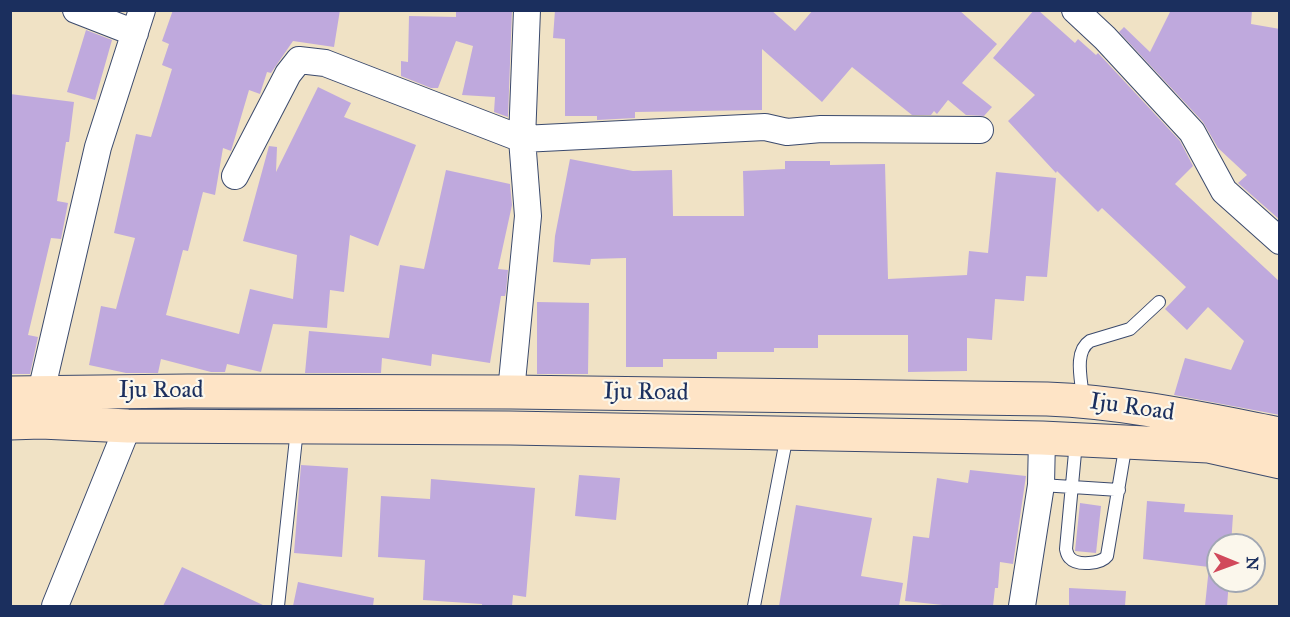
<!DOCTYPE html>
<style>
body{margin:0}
#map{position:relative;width:1290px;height:617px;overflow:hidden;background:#f0e2c5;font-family:"IM FELL Great Primer",serif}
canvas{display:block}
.frame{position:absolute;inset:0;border:12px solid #1b2f5e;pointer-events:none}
.north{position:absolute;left:1206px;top:533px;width:60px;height:60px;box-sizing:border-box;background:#fbf7ec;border:2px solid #a1a7b3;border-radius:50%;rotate:91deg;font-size:16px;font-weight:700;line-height:24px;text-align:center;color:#1b2f5e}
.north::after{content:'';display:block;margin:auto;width:21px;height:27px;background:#d1495b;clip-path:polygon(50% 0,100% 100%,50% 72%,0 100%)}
</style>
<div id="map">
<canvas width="1290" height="617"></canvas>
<div class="frame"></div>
<div class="north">N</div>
</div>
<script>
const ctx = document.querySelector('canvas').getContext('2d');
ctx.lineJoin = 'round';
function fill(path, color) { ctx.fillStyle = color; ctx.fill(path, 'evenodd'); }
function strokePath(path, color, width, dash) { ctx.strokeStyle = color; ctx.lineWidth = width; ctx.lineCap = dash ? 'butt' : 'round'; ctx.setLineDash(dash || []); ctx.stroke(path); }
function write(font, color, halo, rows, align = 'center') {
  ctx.font = font + ' "IM FELL Great Primer",serif'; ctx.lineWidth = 4.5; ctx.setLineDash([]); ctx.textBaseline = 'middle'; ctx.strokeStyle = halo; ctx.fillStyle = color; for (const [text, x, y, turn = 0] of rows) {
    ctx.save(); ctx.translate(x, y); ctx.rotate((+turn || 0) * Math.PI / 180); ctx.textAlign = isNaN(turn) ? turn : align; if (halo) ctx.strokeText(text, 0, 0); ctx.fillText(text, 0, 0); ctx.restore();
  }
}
fill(new Path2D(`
 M 173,10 L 340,10 L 334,47 L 293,41 L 271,73 L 267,72 L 260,94 L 249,90 L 231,151 L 223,148 L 215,195 L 203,192 L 188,251 L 183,250 L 166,315 L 239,334 L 250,289 L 293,299 L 297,255 L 243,241 L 269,146 L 277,147 L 276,172 L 318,87 L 351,103 L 344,117 L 416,145 L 378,246 L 350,235 L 344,292 L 330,290 L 327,328 L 273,324 L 261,372 L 227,364 L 225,372 L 211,372 L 161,359 L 158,373 L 126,373 L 89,365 L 101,306 L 116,309 L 135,238 L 114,233 L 136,134 L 151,137 L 172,69 L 162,65 L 169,44 L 162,41 Z
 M 456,10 L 512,10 L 508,117 L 494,112 L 495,97 L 462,95 L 473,46 L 456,41 L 438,88 L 431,88 L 401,76 L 401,61 L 408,62 L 409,16 L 456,17 Z
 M 555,10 L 771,10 L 795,31 L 813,10 L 959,10 L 997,44 L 962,83 L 992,107 L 984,116 L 966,115 L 948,100 L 937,114 L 934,111 L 931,115 L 912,115 L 852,67 L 822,102 L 762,49 L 762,110 L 635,112 L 635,118 L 597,120 L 597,116 L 565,116 L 565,39 L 553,38 Z
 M 1034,10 L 1038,10 L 1075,43 L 1078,39 L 1096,55 L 1098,53 L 1180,141 L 1193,166 L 1175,184 L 1280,282 L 1280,415 L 1174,395 L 1185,358 L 1231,370 L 1244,341 L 1208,307 L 1187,330 L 1165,309 L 1186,287 L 1102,208 L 1098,212 L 1057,171 L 1056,173 L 1008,121 L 1035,95 L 993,58 Z
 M 1171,10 L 1252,10 L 1251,24 L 1280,29 L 1280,220 L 1238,183 L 1247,175 L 1218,148 L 1203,122 L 1119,32 L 1124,27 L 1150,52 Z
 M 86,30 L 112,40 L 95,100 L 67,92 Z
 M 10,94 L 74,102 L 69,142 L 66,142 L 57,201 L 68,203 L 61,239 L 51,238 L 28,335 L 38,337 L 30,374 L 10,374 Z
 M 570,159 L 633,171 L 672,170 L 673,216 L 744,216 L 743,171 L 785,169 L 785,161 L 830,161 L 830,165 L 885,164 L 888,279 L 967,275 L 969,251 L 988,253 L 996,172 L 1056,178 L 1047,277 L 1026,276 L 1024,301 L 995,299 L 992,340 L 967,338 L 967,371 L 908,372 L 908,335 L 818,335 L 818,348 L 774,348 L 774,352 L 717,352 L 717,359 L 663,359 L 663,367 L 626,367 L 626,258 L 591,259 L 590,265 L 553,262 L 555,236 Z
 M 446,170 L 510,184 L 512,205 L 498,269 L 508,270 L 506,292 L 505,296 L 501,296 L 490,363 L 432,354 L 431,366 L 382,358 L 381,373 L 305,373 L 309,331 L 389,338 L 400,265 L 424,269 Z
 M 537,302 L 589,303 L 588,374 L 537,374 Z
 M 301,465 L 348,468 L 342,557 L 294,553 Z
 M 970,470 L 1026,476 L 1013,564 L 1000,562 L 998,588 L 995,588 L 993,606 L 952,606 L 905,601 L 913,536 L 929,538 L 937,478 L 968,483 Z
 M 579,475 L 620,478 L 616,520 L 575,516 Z
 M 431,479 L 535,488 L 526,597 L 513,595 L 512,606 L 482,606 L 482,604 L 423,600 L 425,560 L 378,557 L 381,496 L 430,499 Z
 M 1147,501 L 1185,504 L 1184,512 L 1233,515 L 1231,545 L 1218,545 L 1218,581 L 1229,581 L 1227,606 L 1205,606 L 1209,567 L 1143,559 Z
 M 1080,503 L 1101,506 L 1096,553 L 1075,551 Z
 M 796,505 L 872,518 L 861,576 L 903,583 L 899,606 L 779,606 Z
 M 182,567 L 265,606 L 163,606 Z
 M 298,582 L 374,598 L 373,606 L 293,606 Z
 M 1069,588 L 1126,591 L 1125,606 L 1069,606 Z`), '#bfa9dd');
const service = new Path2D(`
 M 1083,399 C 1082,382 1073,352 1090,341 L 1130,329 L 1159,302
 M 1076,442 L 1066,549 C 1067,553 1067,555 1070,558 C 1077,566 1101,564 1107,556 L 1126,443
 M 1041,485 L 1119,490
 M 278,606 L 297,429
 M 754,606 L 787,435`);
const minor = new Path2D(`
 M 76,10 L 135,33
 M 1075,10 L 1105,38 L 1192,132 L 1224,191 L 1280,241
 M 235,176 L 288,74 L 299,60 L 325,63 L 522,139 L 765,127 L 787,132 L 821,129 L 980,130
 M 41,392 L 98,147 L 142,10
 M 511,392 L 528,216 L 522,139 L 527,10
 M 55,606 L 128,426
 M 1022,606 L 1041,485 L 1042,438`);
const secondary = new Path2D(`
 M 10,393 L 188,391 L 511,392 L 1047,399 C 1125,402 1203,419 1280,434
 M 10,423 L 41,422 L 128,426 L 510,428 L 1042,438 L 1208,446 L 1280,462`);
strokePath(service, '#3b4a6d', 14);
strokePath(minor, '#3b4a6d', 28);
strokePath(secondary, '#3b4a6d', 35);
strokePath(service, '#fff', 12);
strokePath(minor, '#fff', 26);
strokePath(secondary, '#fee4c6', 33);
write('24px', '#1b2f5e', '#fbf7ec', [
 ["Iju Road",161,391],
 ["Iju Road",646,393,1],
 ["Iju Road",1132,408,8]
]);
</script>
